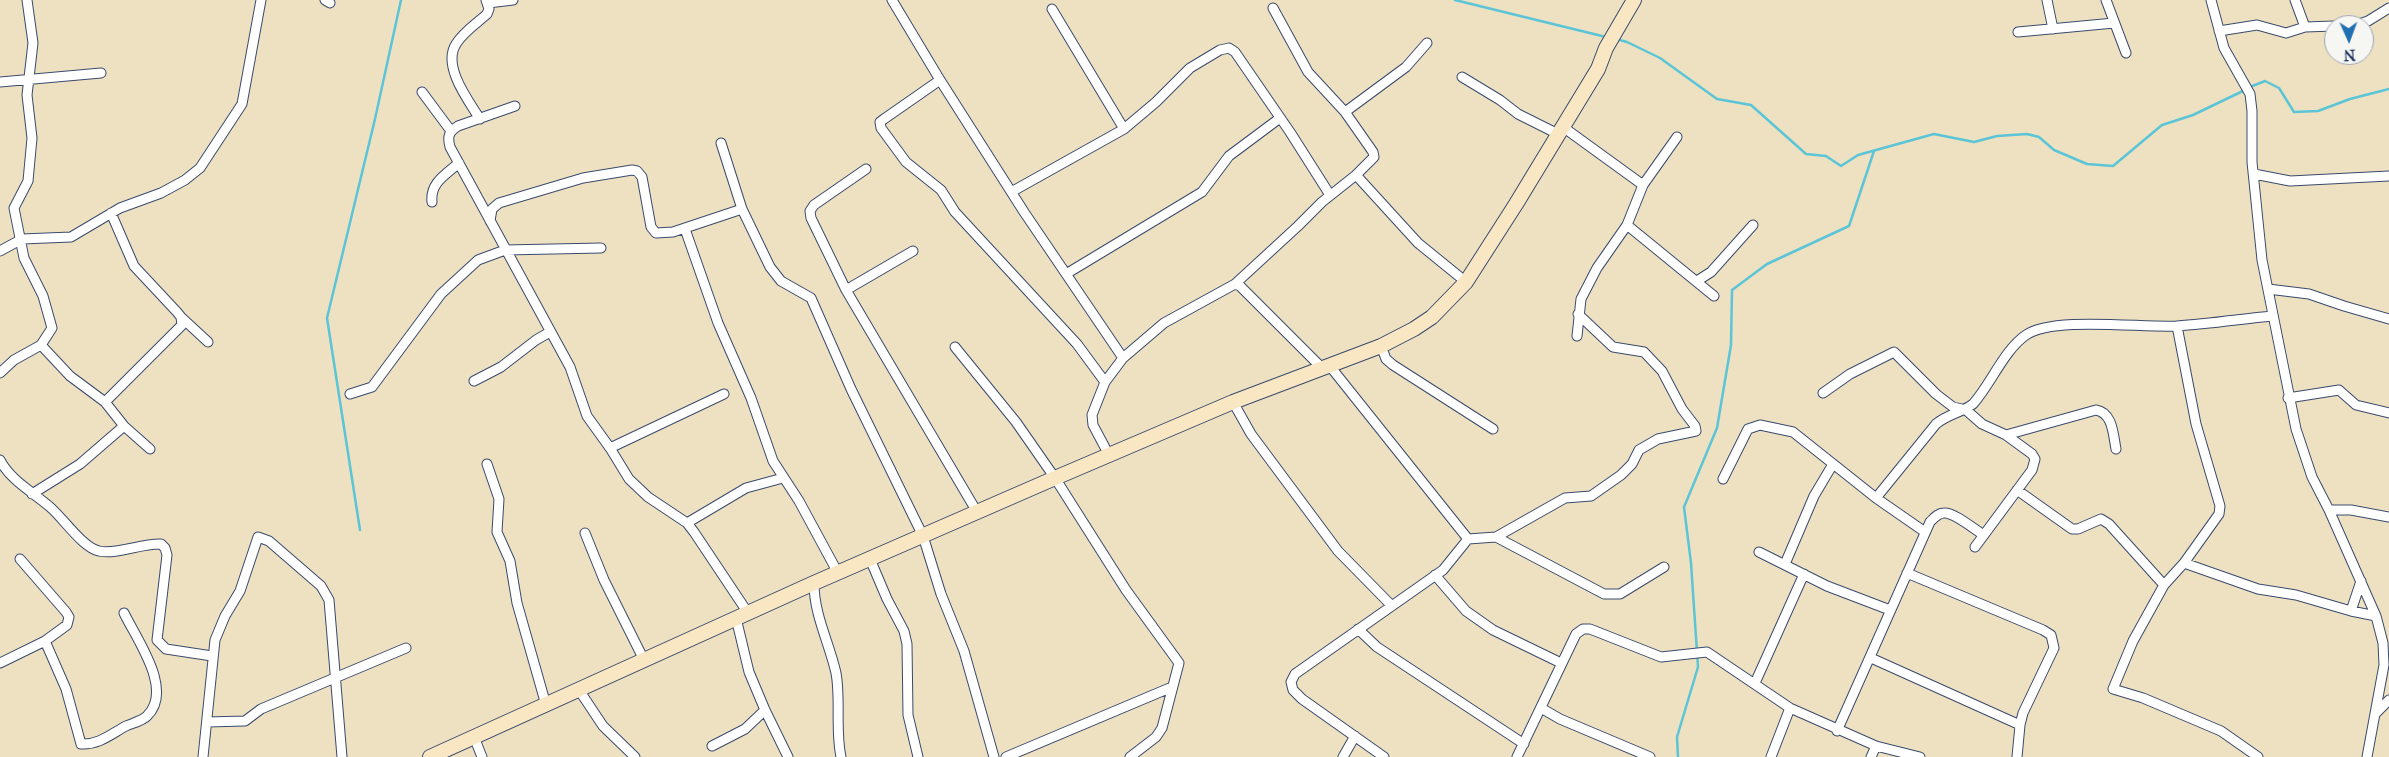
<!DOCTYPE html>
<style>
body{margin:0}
#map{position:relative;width:2389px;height:757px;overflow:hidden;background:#ede1c1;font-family:"IM FELL Great Primer",serif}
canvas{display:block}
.north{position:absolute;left:2324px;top:15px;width:50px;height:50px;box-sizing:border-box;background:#f6f6f2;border:1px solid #9ea6b7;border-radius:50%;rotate:178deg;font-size:14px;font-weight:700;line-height:20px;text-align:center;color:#1b2f5e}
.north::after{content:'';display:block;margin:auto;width:18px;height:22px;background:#1f6fb2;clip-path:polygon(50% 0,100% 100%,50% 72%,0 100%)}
</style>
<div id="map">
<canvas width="2389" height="757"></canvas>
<div class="north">N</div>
</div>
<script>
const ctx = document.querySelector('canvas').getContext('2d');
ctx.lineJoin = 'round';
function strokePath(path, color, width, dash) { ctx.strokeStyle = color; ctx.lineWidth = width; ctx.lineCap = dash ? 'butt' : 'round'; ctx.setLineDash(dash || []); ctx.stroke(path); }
strokePath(new Path2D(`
 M 1455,0 L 1606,37
 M 1616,39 L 1627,42 L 1660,58 L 1717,99 L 1751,105 L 1806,154 L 1826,156 L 1841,166 L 1858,155 L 1934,134 L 1974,142 L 1997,136 L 2027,134 L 2039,137 L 2054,150 L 2087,164 L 2113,166 L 2162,125 L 2193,115 L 2245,90
 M 2250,87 L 2265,81 L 2279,88 L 2294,112 L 2318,111 L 2350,99 L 2389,89
 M 360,530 L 327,318 L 375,119 L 401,0
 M 1678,757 L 1677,737 L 1698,667 L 1691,563 L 1684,507 L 1717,428 L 1731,345 L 1732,290 L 1767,264 L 1849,226 L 1874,151`), '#5bc5d7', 2.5);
const street = new Path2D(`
 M 325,0 L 330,3
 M 892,0 L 940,80 L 1024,212 L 1123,358
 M 2047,0 L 2053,29
 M 2106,0 L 2126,53
 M 2211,0 L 2224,48 L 2250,94 L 2252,111 L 2252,162 L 2262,260 L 2296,429 L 2312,477 L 2329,510 L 2376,616 L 2383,643 L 2384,665 L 2367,757
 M 2295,0 L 2305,27
 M 488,3 L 513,0
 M 1052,9 L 1124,129
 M 2356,25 L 2368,21 L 2389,8
 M 2219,31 L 2257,25 L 2286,33 L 2305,27 L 2334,26
 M 2018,32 L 2114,23
 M 1462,77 L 1500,100 L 1518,114 L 1558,134
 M 940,80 L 884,119 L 880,122 L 881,128 L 906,162 L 941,190 L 955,212 L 1077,344 L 1105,382
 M 0,82 L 101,73
 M 422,92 L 451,131
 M 515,106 L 458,126 C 449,132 447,136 450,147 L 570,367 L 587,416 L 610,448 L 629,479 L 648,497 L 687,523 L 694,532 L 748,613
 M 1345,112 L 1406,67 L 1427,43
 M 480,119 C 468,100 442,66 456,44 C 463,32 477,23 487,14 L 489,9 L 486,0
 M 1563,127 L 1643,185
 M 721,143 L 742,209 L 770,267 L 781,281 L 811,298 L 851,389 L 923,536 L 941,594 L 964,651 L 994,757
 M 866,169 L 814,205 L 810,211 L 811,218 L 846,290 L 977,512
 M 2254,174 L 2290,181 L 2389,176
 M 1356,175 L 1418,243 L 1466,282
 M 1013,191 L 1124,129 L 1156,102 L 1190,68 L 1220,50 L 1229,48 L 1235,52 L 1290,132 L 1330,195
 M 432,202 C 430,183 445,175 459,163
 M 490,221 L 492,209 L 499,203 L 583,178 L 632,170 L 637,171 L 642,177 L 651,227 L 656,233 L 673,232 L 742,209
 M 1627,225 L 1714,296
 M 685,229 L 718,323 L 751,398 L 773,461 L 799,501 L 838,573
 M 0,251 L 22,239 L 71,237 L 120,208 L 161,193 L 185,180 L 200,168 L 242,104 L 261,0
 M 1066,274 L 1202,192 L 1229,156 L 1280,118
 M 1697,281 L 1711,272 L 1753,225
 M 1235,284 L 1240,286 L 1322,368
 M 2268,289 L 2309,294 L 2344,306 L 2389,319
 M 846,290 L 913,251
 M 181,317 L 208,342
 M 2177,326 L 2196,424 L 2220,506 L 2219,514 L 2184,563 L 2164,585 L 2133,641 L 2113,689 L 2143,698 L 2221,731 L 2258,757
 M 1577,336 L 1581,299 L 1597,268 L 1627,225 L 1643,185 L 1677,137
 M 1381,346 L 1386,359 L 1393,365 L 1493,429
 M 955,347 L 1016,422 L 1055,478 L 1126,590 L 1179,663 L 1162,728 L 1156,737 L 1130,757
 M 1329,365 L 1468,539
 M 0,373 L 14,360 L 41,345 L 52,328 L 43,296 L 24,258 L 14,208 L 28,181 L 32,138 L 27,95 L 33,43 L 27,0
 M 474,381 L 501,367 L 536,340 L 550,332
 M 1823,393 L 1850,374 L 1894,352 L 1936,394 L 1953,407 L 1966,410 L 1982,424 L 2006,435 L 2032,454 L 2035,459 L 2032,470 L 1975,547
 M 350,394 L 372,387 L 441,294 L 478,260 L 505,250 L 601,248
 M 2288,398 L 2339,390 L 2356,405 L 2389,413
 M 105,402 L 182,325 L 181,317 L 177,312 L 134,266 L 111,213
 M 1233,402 L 1251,434 L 1338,551 L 1391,605
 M 124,426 L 150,449
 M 2006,435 L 2096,410 C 2113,413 2113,434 2116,449
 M 610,448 L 724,394
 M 1109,455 L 1093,425 L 1092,415 L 1105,382 L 1123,358 L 1164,323 L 1235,284 L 1298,226 L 1322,202 L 1356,175 L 1374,157 L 1373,152 L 1345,112 L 1308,72 L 1273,8
 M 0,460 C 11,481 33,492 50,507 C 63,518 83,548 99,551 C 117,555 142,543 161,544 L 165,548 L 167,555 L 157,640 L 166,649 L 212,656
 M 487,464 L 499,499 L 497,532 L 510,561 L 517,603 L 546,705
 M 1723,479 L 1748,429 L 1760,425 L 1793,432 L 1876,498 L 1925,532
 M 2017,490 L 2072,529 L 2078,529 L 2101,519 L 2109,524 L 2164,585
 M 32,494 L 80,464 L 124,426 L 105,402 L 70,376 L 41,345
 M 1876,498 L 1936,424 C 1948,414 1961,413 1973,404 C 1991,384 2004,350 2026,335 C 2053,316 2142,328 2177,326 C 2209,324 2241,319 2272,316
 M 2329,510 L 2351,510 L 2389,517
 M 687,523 L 746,488 L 783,478
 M 585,533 L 604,580 L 644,660
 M 1496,537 L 1604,594 L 1620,594 L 1664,567
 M 1759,552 L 1827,586 L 1890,610
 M 870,559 L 887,599 L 904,631 L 907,644 L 908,715 L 918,757
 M 2184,563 L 2258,589 L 2296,595 L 2351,611
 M 1785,564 L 1814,496 L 1833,464
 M 1907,573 L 2043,630 L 2051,635 L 2054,648 L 2023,713 L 2020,725 L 2017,757
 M 1435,575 L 1466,611 L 1493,630 L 1561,663
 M 2361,581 L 2351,611 L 2376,616
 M 814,583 C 814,615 829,642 836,673 C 841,700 835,729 841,757
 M 736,618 L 749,672 L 765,710 L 788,757
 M 1358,629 L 1377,647 L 1524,744
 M 45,641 L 66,689 L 81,744 C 99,745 111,734 126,726 C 133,723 142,721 147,716 C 174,690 137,640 124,613
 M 1871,658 L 2020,725
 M 0,663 L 45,641 L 67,625 L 69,617 L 66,612 L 20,559
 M 1755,683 L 1804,574
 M 579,690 L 603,726 L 635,757
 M 1541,708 L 1560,719 L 1650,757
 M 2376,713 L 2389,700
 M 207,722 L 245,721 L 261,709 L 406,648
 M 1837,731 L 1930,522 C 1934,518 1938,513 1944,513 C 1954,512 1975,530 1984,535
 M 474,737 L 482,757
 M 712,746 L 745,729 L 765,710
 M 203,757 L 215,640 L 225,616 L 240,591 L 258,537 L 269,541 L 321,586 L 329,600 L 342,757
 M 1006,757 L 1172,687
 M 1343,757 L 1355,736
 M 1384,757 L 1302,699 L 1293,690 L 1291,682 L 1295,674 L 1443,570 L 1468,539 L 1496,537 L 1565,498 L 1591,496 L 1621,475 L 1632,464 L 1639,450 L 1658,439 L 1696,431 L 1695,426 L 1682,409 L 1662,371 L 1644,352 L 1613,347 L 1578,314
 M 1517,757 L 1576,634 L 1583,629 L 1590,629 L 1661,657 L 1707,652 L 1790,708 L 1876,746 L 1920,757
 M 1771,757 L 1790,708
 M 1871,757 L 1876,746`);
const secondary = new Path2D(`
 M 430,757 L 814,583 L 1055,478 L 1233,402 L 1381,346 L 1414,329 L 1432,317 L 1466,282 L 1516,204 L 1598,69 L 1606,48 L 1634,0`);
strokePath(street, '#3a4a6d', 11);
strokePath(secondary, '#3a4a6d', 16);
strokePath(street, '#fff', 9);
strokePath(secondary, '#f9e7c3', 14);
</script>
